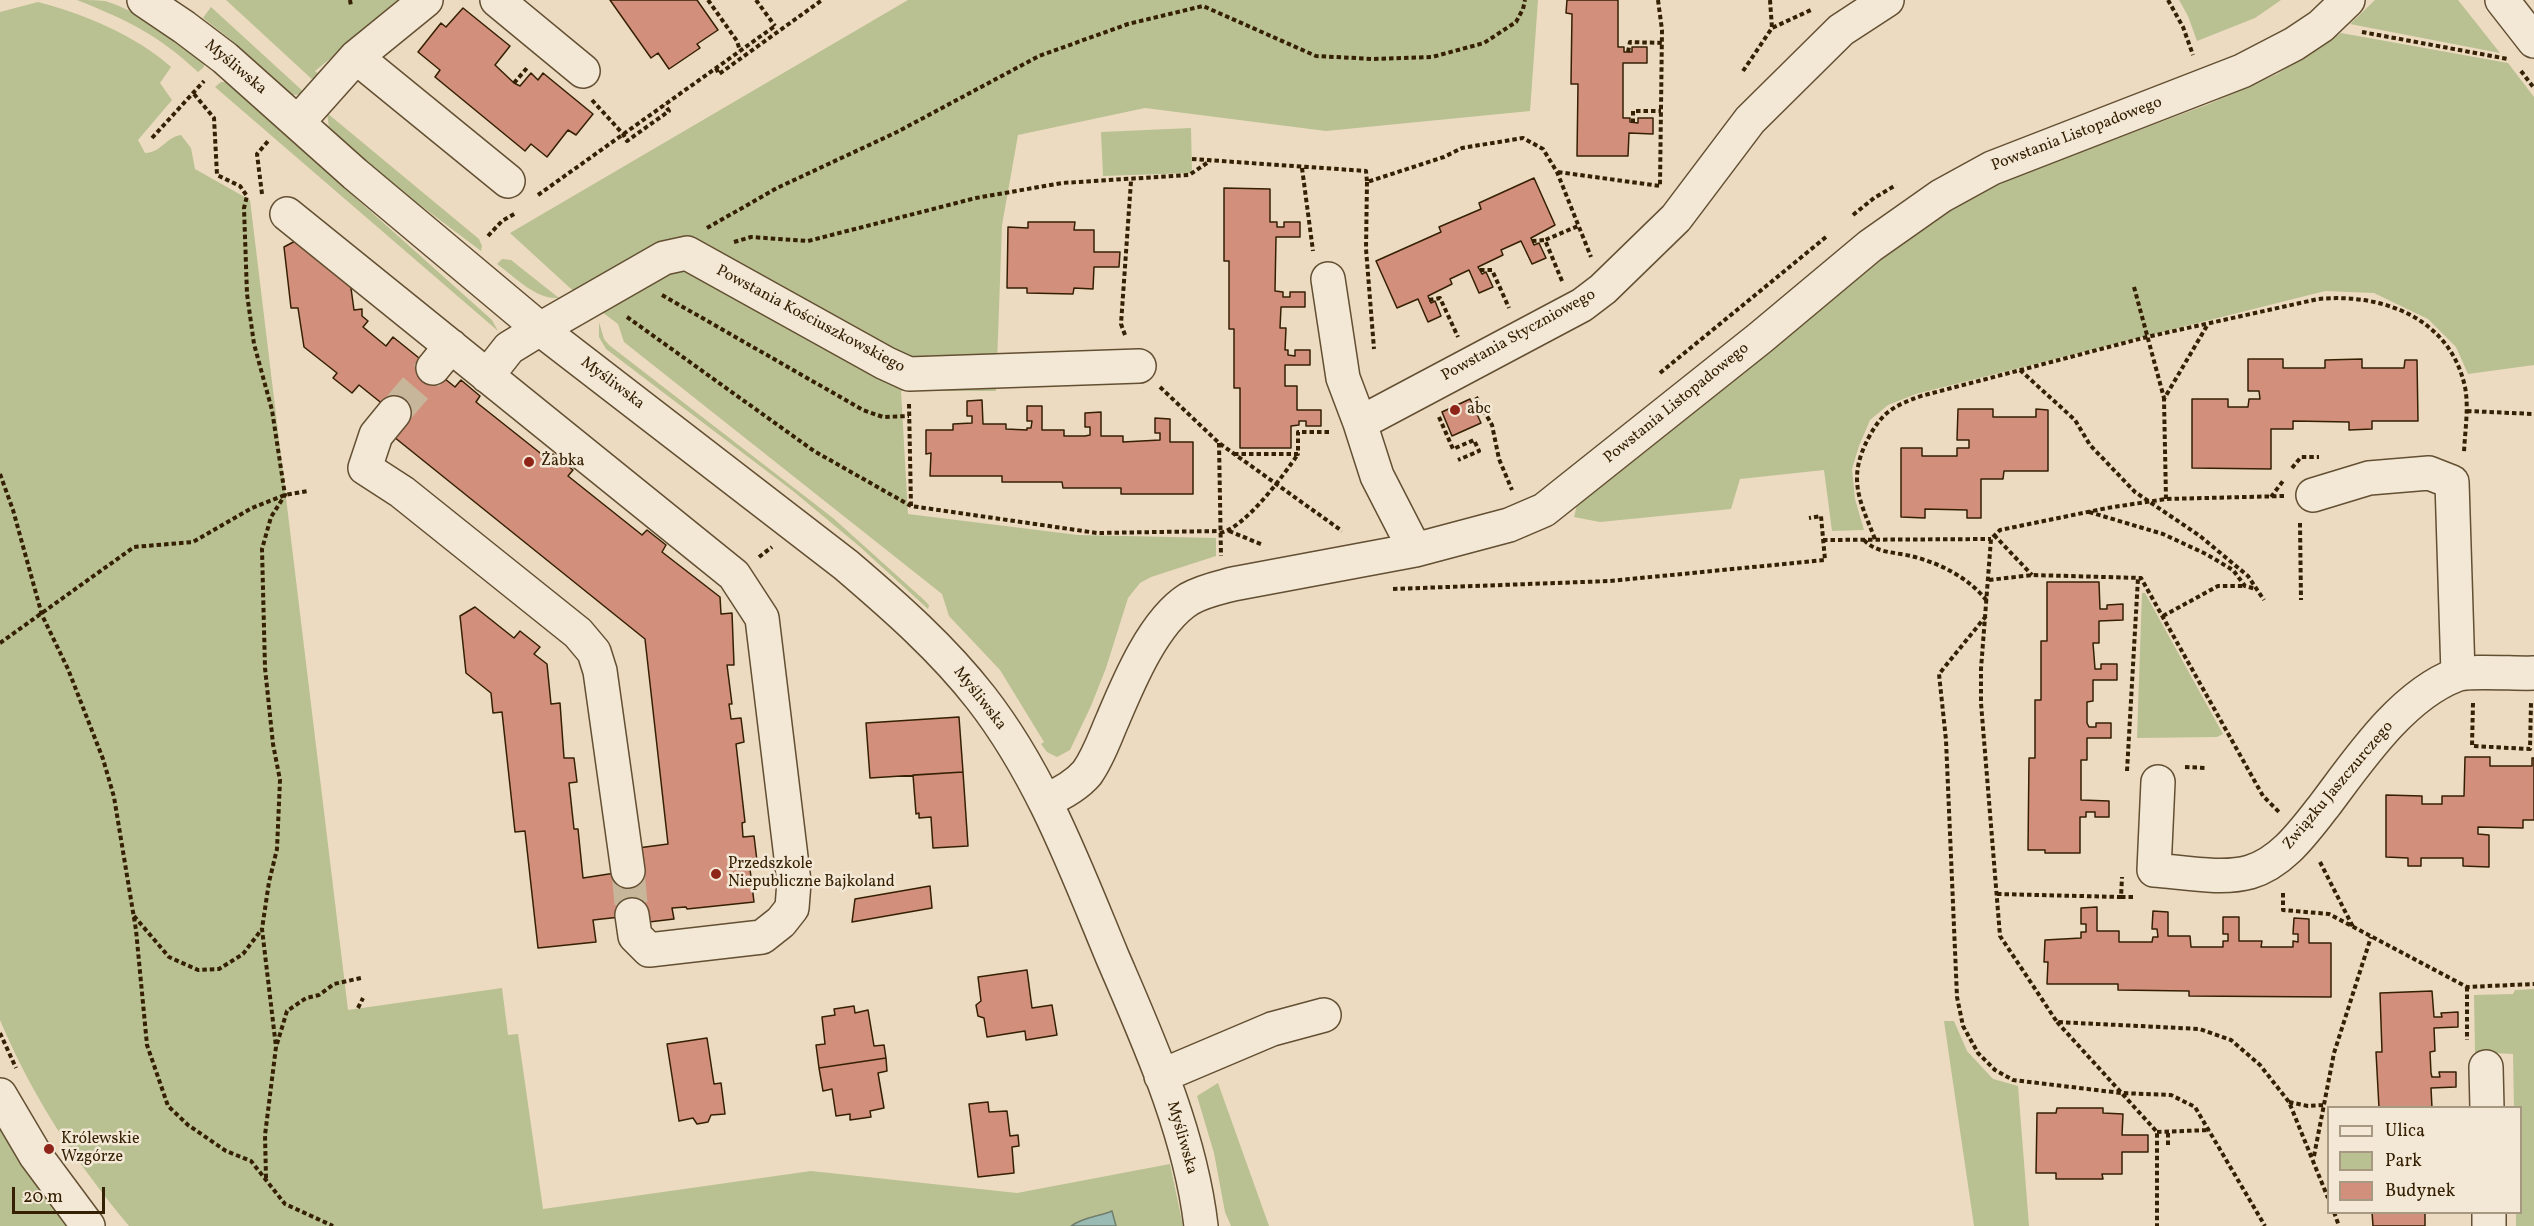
<!DOCTYPE html>
<meta charset="utf-8">
<style>
body{margin:0}
#map{position:relative;width:2534px;height:1226px;overflow:hidden;background:#ecdbc0;font-family:Vollkorn,serif}
canvas{display:block}
.legend{position:absolute;left:2327px;top:1106px;width:195px;height:108px;box-sizing:border-box;background:#f3e8d6;border:2px solid #a79882;margin:0;padding:8px 10px;list-style:none;font-size:18px;color:#352003}
.legend li{display:flex;align-items:center;gap:12px;height:30px}
.legend b{width:30px;border:2px solid #a79882}
.scale{position:absolute;left:12px;top:1187px;width:93px;height:27px;box-sizing:border-box;border:3px solid #352003;border-top:0;padding-left:8px;font-size:18px;line-height:21px;white-space:nowrap;color:#352003;-webkit-text-stroke:4px #f3e8d6;paint-order:stroke}
</style>
<div id="map">
<canvas width="2534" height="1226"></canvas>
<ul class="legend">
<li><b style="height:8px;background:#f3e8d6"></b>Ulica</li>
<li><b style="height:16px;background:#b9c091"></b>Park</li>
<li><b style="height:16px;background:#d28f7c"></b>Budynek</li>
</ul>
<div class="scale">20 m</div>
</div>
<script>
const ctx = document.querySelector('canvas').getContext('2d');
ctx.lineJoin = 'round';
function fill(path, color) { ctx.fillStyle = color; ctx.fill(path, 'evenodd'); }
function strokePath(path, color, width, dash) { ctx.strokeStyle = color; ctx.lineWidth = width; ctx.lineCap = dash ? 'butt' : 'round'; ctx.setLineDash(dash || []); ctx.stroke(path); }
function write(font, color, halo, rows, align = 'center') {
  ctx.font = font + ' Vollkorn,serif'; ctx.lineWidth = 5; ctx.setLineDash([]); ctx.textBaseline = 'middle'; ctx.strokeStyle = halo; ctx.fillStyle = color; for (const [text, x, y, turn = 0] of rows) {
    ctx.save(); ctx.translate(x, y); ctx.rotate((+turn || 0) * Math.PI / 180); ctx.textAlign = isNaN(turn) ? turn : align; if (halo) ctx.strokeText(text, 0, 0); ctx.fillText(text, 0, 0); ctx.restore();
  }
}
fill(new Path2D(`
 M 77,0 C 86,0 97,0 105,1 C 141,12 174,39 204,62 L 204,67 L 198,72 C 157,34 129,21 77,0 Z
 M 226,0 L 403,0 L 315,71 L 321,76 L 315,82 Z
 M 908,0 L 1538,0 L 1530,111 L 1326,131 L 1145,108 L 1018,135 L 1002,225 L 996,391 L 901,391 L 908,514 L 1078,535 L 1216,538 L 1216,556 L 1151,577 L 1140,583 L 1128,598 L 1106,668 L 1091,706 L 1070,750 L 1057,757 L 1047,752 L 1041,744 L 1044,742 L 1000,670 L 949,616 L 942,594 L 624,342 L 618,324 L 570,288 L 510,233 Z
 M 2179,0 L 2281,0 L 2255,18 L 2197,41 L 2188,16 Z
 M 2375,0 L 2458,0 L 2500,53 L 2350,24 Z
 M 38,2 C 82,13 137,36 171,67 L 160,83 L 172,100 L 138,140 L 145,153 C 161,153 166,137 181,135 L 191,148 L 195,169 L 250,200 L 348,1010 L 502,988 L 508,1035 L 518,1034 L 543,1209 L 811,1171 L 1017,1193 L 1170,1164 L 1183,1226 L 1116,1226 L 1111,1212 C 1096,1217 1084,1217 1071,1226 L 129,1226 C 75,1161 33,1098 0,1020 L 0,12 Z
 M 211,7 L 306,94 L 292,95 L 230,39 L 203,18 Z
 M 2341,33 L 2508,63 L 2534,97 L 2534,365 L 2468,374 L 2456,347 L 2428,319 L 2374,293 L 2325,291 L 1916,394 L 1888,405 L 1870,420 L 1859,446 L 1852,469 L 1855,499 L 1864,530 L 1832,531 L 1824,470 L 1740,479 L 1731,509 L 1600,522 L 1574,517 L 1577,505 L 1898,246 L 1969,198 L 2027,172 L 2209,104 L 2277,74 Z
 M 221,82 L 226,82 L 492,320 L 498,331 L 215,87 Z
 M 327,113 L 479,239 L 482,246 L 481,251 L 420,205 L 343,142 L 329,127 Z
 M 1191,128 L 1192,173 L 1103,176 L 1101,132 Z
 M 502,259 L 511,260 L 559,298 C 536,300 515,277 497,264 Z
 M 599,322 L 604,339 L 609,345 L 833,518 L 923,599 L 929,605 L 928,609 L 859,546 L 793,491 L 606,349 L 599,337 Z
 M 2142,593 L 2145,593 L 2223,734 L 2217,737 L 2137,738 Z
 M 2534,989 L 2534,1226 L 2516,1226 L 2516,1213 L 2520,1212 L 2520,1108 L 2514,1107 L 2513,1054 L 2475,1052 L 2474,995 L 2513,994 L 2515,990 Z
 M 1944,1021 L 1954,1021 L 1967,1051 L 1993,1079 L 2018,1086 L 2029,1226 L 1974,1226 Z
 M 1218,1083 L 1269,1226 L 1231,1226 L 1225,1212 L 1214,1153 L 1197,1096 Z
 M 0,1124 L 70,1226 L 0,1226 Z`), '#b9c091');
const water = new Path2D(`
 M 1112,1211 L 1116,1226 L 1071,1226 C 1084,1217 1097,1217 1112,1211 Z`);
fill(water, '#99bbb3');
strokePath(water, '#717d6d', 1.5);
const building = new Path2D(`
 M 610,0 L 697,0 L 718,30 L 697,44 L 700,48 L 669,69 L 658,53 L 651,58 Z
 M 1567,0 L 1618,0 L 1618,47 L 1624,47 L 1624,52 L 1632,52 L 1632,47 L 1647,47 L 1647,63 L 1623,63 L 1623,118 L 1630,118 L 1630,122 L 1638,123 L 1638,118 L 1653,118 L 1653,134 L 1629,133 L 1628,156 L 1577,156 L 1578,84 L 1571,84 L 1572,14 L 1566,13 Z
 M 463,8 L 510,46 L 495,65 L 514,83 L 520,86 L 531,73 L 538,80 L 543,73 L 593,114 L 576,135 L 568,130 L 547,157 L 531,144 L 525,151 L 435,77 L 440,70 L 418,52 L 441,23 L 446,27 Z
 M 1534,178 L 1555,225 L 1531,238 L 1534,245 L 1539,243 L 1546,258 L 1532,264 L 1521,241 L 1501,250 L 1503,255 L 1478,267 L 1482,274 L 1486,272 L 1493,287 L 1479,293 L 1469,270 L 1450,279 L 1452,284 L 1428,296 L 1431,303 L 1435,301 L 1441,316 L 1428,322 L 1418,299 L 1397,308 L 1376,261 L 1441,232 L 1439,227 L 1481,209 L 1479,203 Z
 M 1224,188 L 1270,189 L 1270,222 L 1277,222 L 1277,227 L 1284,227 L 1284,222 L 1300,222 L 1300,237 L 1276,237 L 1275,291 L 1283,292 L 1283,297 L 1290,297 L 1290,292 L 1305,292 L 1305,307 L 1281,307 L 1280,328 L 1286,328 L 1285,350 L 1288,350 L 1288,355 L 1295,356 L 1295,350 L 1310,350 L 1310,365 L 1285,365 L 1285,386 L 1297,386 L 1297,410 L 1321,410 L 1321,426 L 1306,426 L 1306,421 L 1299,421 L 1299,425 L 1291,426 L 1291,448 L 1240,448 L 1240,388 L 1234,388 L 1234,329 L 1229,329 L 1229,261 L 1224,261 Z
 M 1028,222 L 1075,222 L 1074,230 L 1094,230 L 1094,252 L 1120,252 L 1119,267 L 1094,267 L 1093,289 L 1074,288 L 1073,294 L 1027,293 L 1027,288 L 1007,288 L 1008,227 L 1028,228 Z
 M 299,239 L 350,281 L 354,310 L 362,309 L 362,316 L 368,321 L 363,327 L 386,346 L 393,337 L 455,387 L 461,380 L 480,396 L 476,402 L 549,460 L 553,454 L 573,470 L 568,476 L 642,535 L 647,530 L 666,545 L 662,552 L 720,597 L 721,614 L 732,613 L 734,665 L 727,665 L 732,704 L 729,704 L 731,719 L 741,718 L 744,742 L 736,744 L 745,822 L 742,823 L 743,837 L 754,836 L 757,861 L 749,861 L 754,902 L 687,909 L 686,907 L 672,908 L 674,919 L 649,922 L 648,914 L 593,920 L 596,942 L 538,948 L 525,831 L 515,832 L 502,712 L 493,713 L 491,693 L 466,673 L 460,616 L 475,607 L 514,638 L 520,631 L 540,647 L 534,654 L 547,664 L 551,704 L 560,703 L 564,758 L 574,758 L 577,782 L 569,783 L 574,829 L 578,829 L 583,878 L 628,871 L 638,848 L 668,844 L 645,639 L 394,437 L 405,422 L 359,385 L 352,393 L 333,378 L 337,373 L 304,347 L 298,308 L 291,308 L 284,247 Z
 M 2248,359 L 2283,359 L 2283,368 L 2325,368 L 2325,360 L 2362,359 L 2362,368 L 2404,368 L 2405,360 L 2417,360 L 2418,421 L 2372,421 L 2372,429 L 2349,430 L 2349,422 L 2293,421 L 2293,429 L 2271,429 L 2271,469 L 2192,468 L 2192,399 L 2228,399 L 2228,407 L 2248,407 L 2249,399 L 2260,399 L 2259,391 L 2248,391 Z
 M 1470,399 L 1481,423 L 1452,436 L 1442,412 Z
 M 982,400 L 983,424 L 1006,424 L 1006,429 L 1027,430 L 1027,428 L 1031,428 L 1032,421 L 1027,421 L 1027,406 L 1042,406 L 1042,430 L 1064,430 L 1064,436 L 1085,436 L 1090,435 L 1090,427 L 1085,427 L 1085,413 L 1101,412 L 1101,436 L 1123,436 L 1123,442 L 1160,440 L 1160,433 L 1155,433 L 1155,418 L 1170,419 L 1170,442 L 1193,442 L 1193,494 L 1121,494 L 1121,488 L 1063,488 L 1062,482 L 1002,482 L 1002,476 L 930,476 L 931,453 L 926,454 L 926,430 L 953,430 L 953,424 L 972,423 L 972,416 L 967,416 L 967,401 Z
 M 1958,409 L 1993,409 L 1993,417 L 2036,417 L 2036,409 L 2048,410 L 2048,471 L 2004,471 L 2003,479 L 1981,479 L 1981,518 L 1967,518 L 1967,510 L 1925,509 L 1925,518 L 1901,517 L 1901,448 L 1922,448 L 1922,456 L 1957,456 L 1957,448 L 1969,448 L 1969,440 L 1957,440 Z
 M 2047,582 L 2099,582 L 2100,609 L 2107,609 L 2107,605 L 2123,604 L 2123,620 L 2099,621 L 2099,643 L 2093,643 L 2095,669 L 2101,669 L 2101,664 L 2117,664 L 2117,680 L 2093,680 L 2093,701 L 2087,702 L 2087,723 L 2089,727 L 2096,727 L 2096,723 L 2111,723 L 2111,738 L 2087,738 L 2087,760 L 2081,760 L 2081,800 L 2109,801 L 2109,817 L 2095,817 L 2095,812 L 2086,812 L 2086,817 L 2080,817 L 2080,853 L 2045,853 L 2045,850 L 2028,850 L 2029,758 L 2035,758 L 2035,700 L 2041,700 L 2041,641 L 2047,641 Z
 M 959,717 L 963,772 L 870,778 L 866,723 Z
 M 2465,757 L 2490,757 L 2490,766 L 2532,766 L 2532,758 L 2534,758 L 2534,820 L 2523,820 L 2523,828 L 2478,827 L 2478,834 L 2489,835 L 2489,867 L 2463,866 L 2463,858 L 2421,858 L 2421,866 L 2408,866 L 2408,858 L 2386,857 L 2386,795 L 2422,796 L 2422,804 L 2442,804 L 2442,796 L 2464,796 Z
 M 963,772 L 968,846 L 933,848 L 931,817 L 919,818 L 919,813 L 916,814 L 913,775 Z
 M 930,886 L 932,908 L 852,922 L 855,899 Z
 M 2097,907 L 2097,931 L 2119,931 L 2119,942 L 2152,942 L 2153,937 L 2158,937 L 2157,929 L 2152,929 L 2153,911 L 2168,912 L 2168,936 L 2190,936 L 2191,947 L 2223,947 L 2223,941 L 2228,941 L 2228,934 L 2223,934 L 2223,917 L 2239,917 L 2239,941 L 2262,941 L 2261,947 L 2293,947 L 2293,941 L 2298,942 L 2298,934 L 2293,934 L 2294,918 L 2309,919 L 2309,943 L 2331,943 L 2331,997 L 2189,996 L 2189,991 L 2118,990 L 2118,984 L 2047,984 L 2048,962 L 2044,962 L 2045,940 L 2081,938 L 2081,932 L 2086,932 L 2086,924 L 2081,924 L 2081,908 Z
 M 1027,970 L 1032,1008 L 1052,1005 L 1057,1035 L 1026,1040 L 1025,1031 L 987,1037 L 984,1018 L 978,1016 L 976,1005 L 981,1001 L 978,977 Z
 M 2432,991 L 2434,1017 L 2442,1017 L 2441,1013 L 2458,1012 L 2458,1027 L 2434,1028 L 2435,1051 L 2430,1052 L 2431,1073 L 2432,1077 L 2440,1077 L 2439,1072 L 2456,1072 L 2456,1087 L 2431,1088 L 2432,1108 L 2379,1108 L 2376,1052 L 2382,1052 L 2380,993 Z
 M 854,1006 L 855,1013 L 868,1010 L 874,1046 L 884,1045 L 886,1058 L 819,1068 L 816,1045 L 825,1044 L 822,1017 L 835,1015 L 834,1009 Z
 M 707,1038 L 714,1084 L 721,1083 L 725,1114 L 711,1115 L 708,1122 L 697,1124 L 693,1118 L 679,1121 L 667,1044 Z
 M 886,1058 L 887,1071 L 878,1073 L 884,1108 L 870,1111 L 871,1117 L 850,1120 L 850,1114 L 836,1116 L 832,1089 L 823,1091 L 819,1068 Z
 M 988,1102 L 989,1112 L 1007,1111 L 1010,1136 L 1018,1135 L 1019,1146 L 1012,1147 L 1014,1173 L 978,1177 L 969,1104 Z
 M 2057,1108 L 2103,1108 L 2103,1113 L 2123,1114 L 2122,1135 L 2148,1135 L 2148,1152 L 2122,1152 L 2122,1174 L 2102,1174 L 2103,1179 L 2056,1179 L 2056,1173 L 2036,1173 L 2037,1113 L 2056,1113 Z
 M 2372,1212 L 2425,1212 L 2425,1226 L 2373,1226 Z`);
fill(building, '#d28f7c');
strokePath(building, '#352003', 1.5);
strokePath(new Path2D(`
 M 394,413 L 433,368
 M 628,871 L 632,915`), '#c7b69a', 33, [33, 16]);
const minor = new Path2D(`
 M 144,0 L 184,27 L 225,58 L 355,174 L 540,329 L 846,565 C 894,606 942,648 981,698 C 1041,775 1075,867 1112,956 C 1149,1042 1190,1132 1201,1226
 M 497,0 L 583,71
 M 2502,0 L 2534,41
 M 356,57 L 508,181
 M 298,122 L 356,57 L 426,0
 M 287,214 L 734,575 L 762,618 L 794,882 L 792,908 L 781,922 L 762,937 L 649,950 L 635,936 L 632,915
 M 1328,279 L 1343,378 L 1360,423
 M 433,368 L 451,346
 M 487,376 L 509,348 L 540,329 L 664,258 L 687,253 L 885,363 L 909,374 L 1139,366
 M 394,413 L 376,435 L 365,468 L 402,492 L 578,633 L 594,652 L 600,671 L 628,871
 M 2313,495 L 2369,478 L 2429,473 L 2452,482 L 2458,674
 M 1415,550 L 1377,476 L 1360,423 L 1582,305 L 1603,289 L 1676,218 L 1750,120 L 1841,30 L 1887,0
 M 2158,782 L 2154,870 C 2182,872 2223,880 2250,872 C 2283,862 2304,831 2324,806 C 2358,761 2401,696 2456,675 C 2468,670 2518,674 2534,673
 M 1045,801 C 1061,794 1076,786 1087,773 C 1099,756 1105,737 1113,719 C 1129,681 1154,621 1189,599 C 1203,591 1218,588 1233,584 L 1415,550 L 1509,525 L 1544,510 L 1760,338 L 1870,246 L 1941,196 L 1992,168 L 2242,71 L 2294,44 L 2321,26 L 2348,0
 M 2486,1067 L 2487,1108
 M 1161,1076 L 1272,1029 L 1324,1015
 M 0,1095 L 36,1156 L 88,1226
 M 2489,1212 L 2489,1226`);
strokePath(minor, '#634f32', 36);
strokePath(new Path2D(`
 M 350,0 L 351,6
 M 708,0 L 737,41 L 740,51
 M 756,0 L 775,26
 M 1658,0 L 1662,30 L 1660,185
 M 1770,0 L 1772,28
 M 2168,0 L 2183,27 L 2193,55
 M 2362,32 L 2508,59
 M 1628,52 L 1630,42 L 1662,43
 M 716,68 L 719,74 L 822,0
 M 1743,71 L 1772,28 L 1813,9
 M 2521,71 L 2534,88
 M 514,83 L 527,68
 M 194,94 L 214,118 L 217,175 L 240,186 L 247,196 L 244,208 L 247,294 L 254,344 L 272,410 L 285,495 L 271,517 L 262,549 L 265,668 L 273,744 L 280,780 L 277,849 L 269,882 L 262,929 L 276,1047 L 265,1135 L 266,1178
 M 592,100 L 623,134 L 627,141 L 669,111 L 665,105
 M 1633,123 L 1633,111 L 1661,111
 M 152,138 L 204,81
 M 1192,159 L 1366,171 L 1367,182 L 1444,157 L 1462,148 L 1523,138 L 1543,149 L 1557,172 L 1591,257
 M 1302,168 L 1313,251
 M 1558,172 L 1660,186
 M 1367,182 L 1366,249 L 1374,349
 M 262,194 L 257,154 L 269,140
 M 538,195 L 775,26
 M 1853,215 L 1874,198 L 1896,185
 M 707,228 L 777,188 L 897,132 L 1039,56 L 1128,24 L 1203,6 L 1316,56 L 1373,59 L 1432,57 L 1484,43 L 1516,22 L 1523,9 L 1525,0
 M 488,236 L 502,221 L 516,213
 M 1532,241 L 1545,240
 M 734,242 L 751,237 L 808,241 L 976,198 L 1062,183 L 1189,175 L 1210,161
 M 1480,270 L 1492,270 L 1509,308
 M 1562,281 L 1545,240 L 1578,226
 M 2134,287 L 2164,398
 M 662,295 L 863,410 L 883,417 L 909,416
 M 1429,300 L 1440,298 L 1458,337
 M 627,317 L 814,451 L 911,506
 M 1125,335 L 1121,324 L 1131,181
 M 2020,370 L 2075,420 L 2090,445 L 2135,492 L 2200,536 L 2248,576 L 2264,600
 M 1660,373 L 1826,237
 M 1160,387 L 1219,443 L 1342,531
 M 1476,397 L 1492,425 L 1499,459 L 1512,490
 M 909,404 L 911,506 L 1097,533 L 1220,531
 M 2467,411 L 2534,414
 M 1439,417 L 1453,449 L 1474,440 L 1479,451 L 1458,460
 M 1219,443 L 1221,556
 M 1234,454 L 1298,454 L 1298,432 L 1331,432
 M 2292,468 L 2301,457 L 2319,457
 M 0,474 L 13,510 L 42,615 L 68,669 L 103,759 L 114,797 L 136,930 L 147,1045 L 168,1106 L 188,1125 L 226,1151 L 251,1161 L 285,1204 L 333,1226
 M 2284,496 L 2166,499 L 2107,508 L 2000,530 L 1991,539 L 1981,669 L 1981,703 L 2000,936 L 2057,1022 L 2200,1029 L 2231,1040 L 2260,1065 L 2289,1102 L 2328,1198
 M 2271,497 L 2283,481
 M 2166,499 L 2164,399 L 2208,324
 M 2089,512 L 2163,534 L 2206,554 L 2233,570 L 2245,586 L 2256,589
 M 2300,523 L 2301,600
 M 1229,531 L 1263,545
 M 1220,533 C 1245,528 1284,475 1298,454
 M 1994,535 L 2032,575
 M 1875,539 C 1859,499 1847,478 1869,437 C 1883,411 1894,406 1921,396 L 2147,337 L 2318,299 C 2381,293 2450,317 2465,387 C 2469,408 2465,430 2464,452
 M 1823,540 L 1991,539
 M 1864,540 C 1876,553 1894,552 1911,556 C 1940,563 1969,578 1987,601
 M 759,557 L 772,547
 M 1989,580 L 2032,575 L 2141,578 L 2263,796 L 2279,812
 M 1393,589 L 1610,581 L 1825,560 L 1821,516 L 1809,518
 M 1986,616 L 1939,674 L 1946,740 L 1957,997 L 1963,1026 L 1978,1053 L 1995,1070 L 2013,1080 L 2121,1093 L 2171,1095 L 2195,1107 L 2265,1226
 M 2163,616 L 2218,586 L 2245,586
 M 0,643 L 134,547 L 193,542 L 252,508 L 285,495 L 308,491
 M 2473,703 L 2472,746 L 2530,749 L 2531,703
 M 2185,767 L 2206,768
 M 2127,771 L 2138,578
 M 2320,862 L 2353,927
 M 2283,893 L 2283,910 L 2329,914 L 2467,987 L 2534,984
 M 1997,894 L 2121,897 L 2122,877
 M 2121,897 L 2135,897
 M 134,916 L 169,957 L 198,970 L 219,969 L 243,954 L 262,929
 M 2467,987 L 2467,1040
 M 358,1008 L 363,998
 M 2057,1022 L 2157,1132 L 2157,1226
 M 0,1033 L 16,1068
 M 277,1044 L 287,1011 L 306,998 L 319,995 L 334,984 L 361,978
 M 2289,1102 L 2308,1106 L 2324,1105
 M 2157,1132 L 2210,1130
 M 2168,1145 L 2168,1131
 M 2314,1156 L 2334,1053 L 2371,937
 M 2334,1212 L 2339,1226`), '#352003', 4, [4.5, 3]);
strokePath(minor, '#f3e8d6', 33);
for (const [x, y, r, color] of [
 [1455,410,6,"#8f2418"],
 [529,462,6,"#8f2418"],
 [716,874,6,"#8f2418"],
 [49,1149,6,"#8f2418"]
]) { const dot = new Path2D(); dot.arc(x, y, r, 0, 2 * Math.PI); ctx.fillStyle = color; ctx.fill(dot); strokePath(dot, '#f3e8d6', 2); }
write('16px', '#352003', '#f3e8d6', [
 ["Myśliwska",235,68,40],
 ["Powstania Listopadowego",2077,135,-21],
 ["Powstania Kościuszkowskiego",810,320,28],
 ["Powstania Styczniowego",1519,336,-29],
 ["Myśliwska",612,384,37],
 ["Powstania Listopadowego",1677,404,-39],
 ["Myśliwska",979,699,52],
 ["Związku Jaszczurczego",2339,786,-50],
 ["Myśliwska",1181,1138,74]
]);
write('16px', '#352003', '#f3e8d6', [
 ["abc",1467,410],
 ["Żabka",541,462],
 ["Przedszkole",728,865],
 ["Niepubliczne Bajkoland",728,883],
 ["Królewskie",61,1140],
 ["Wzgórze",61,1158]
], 'left');
</script>
